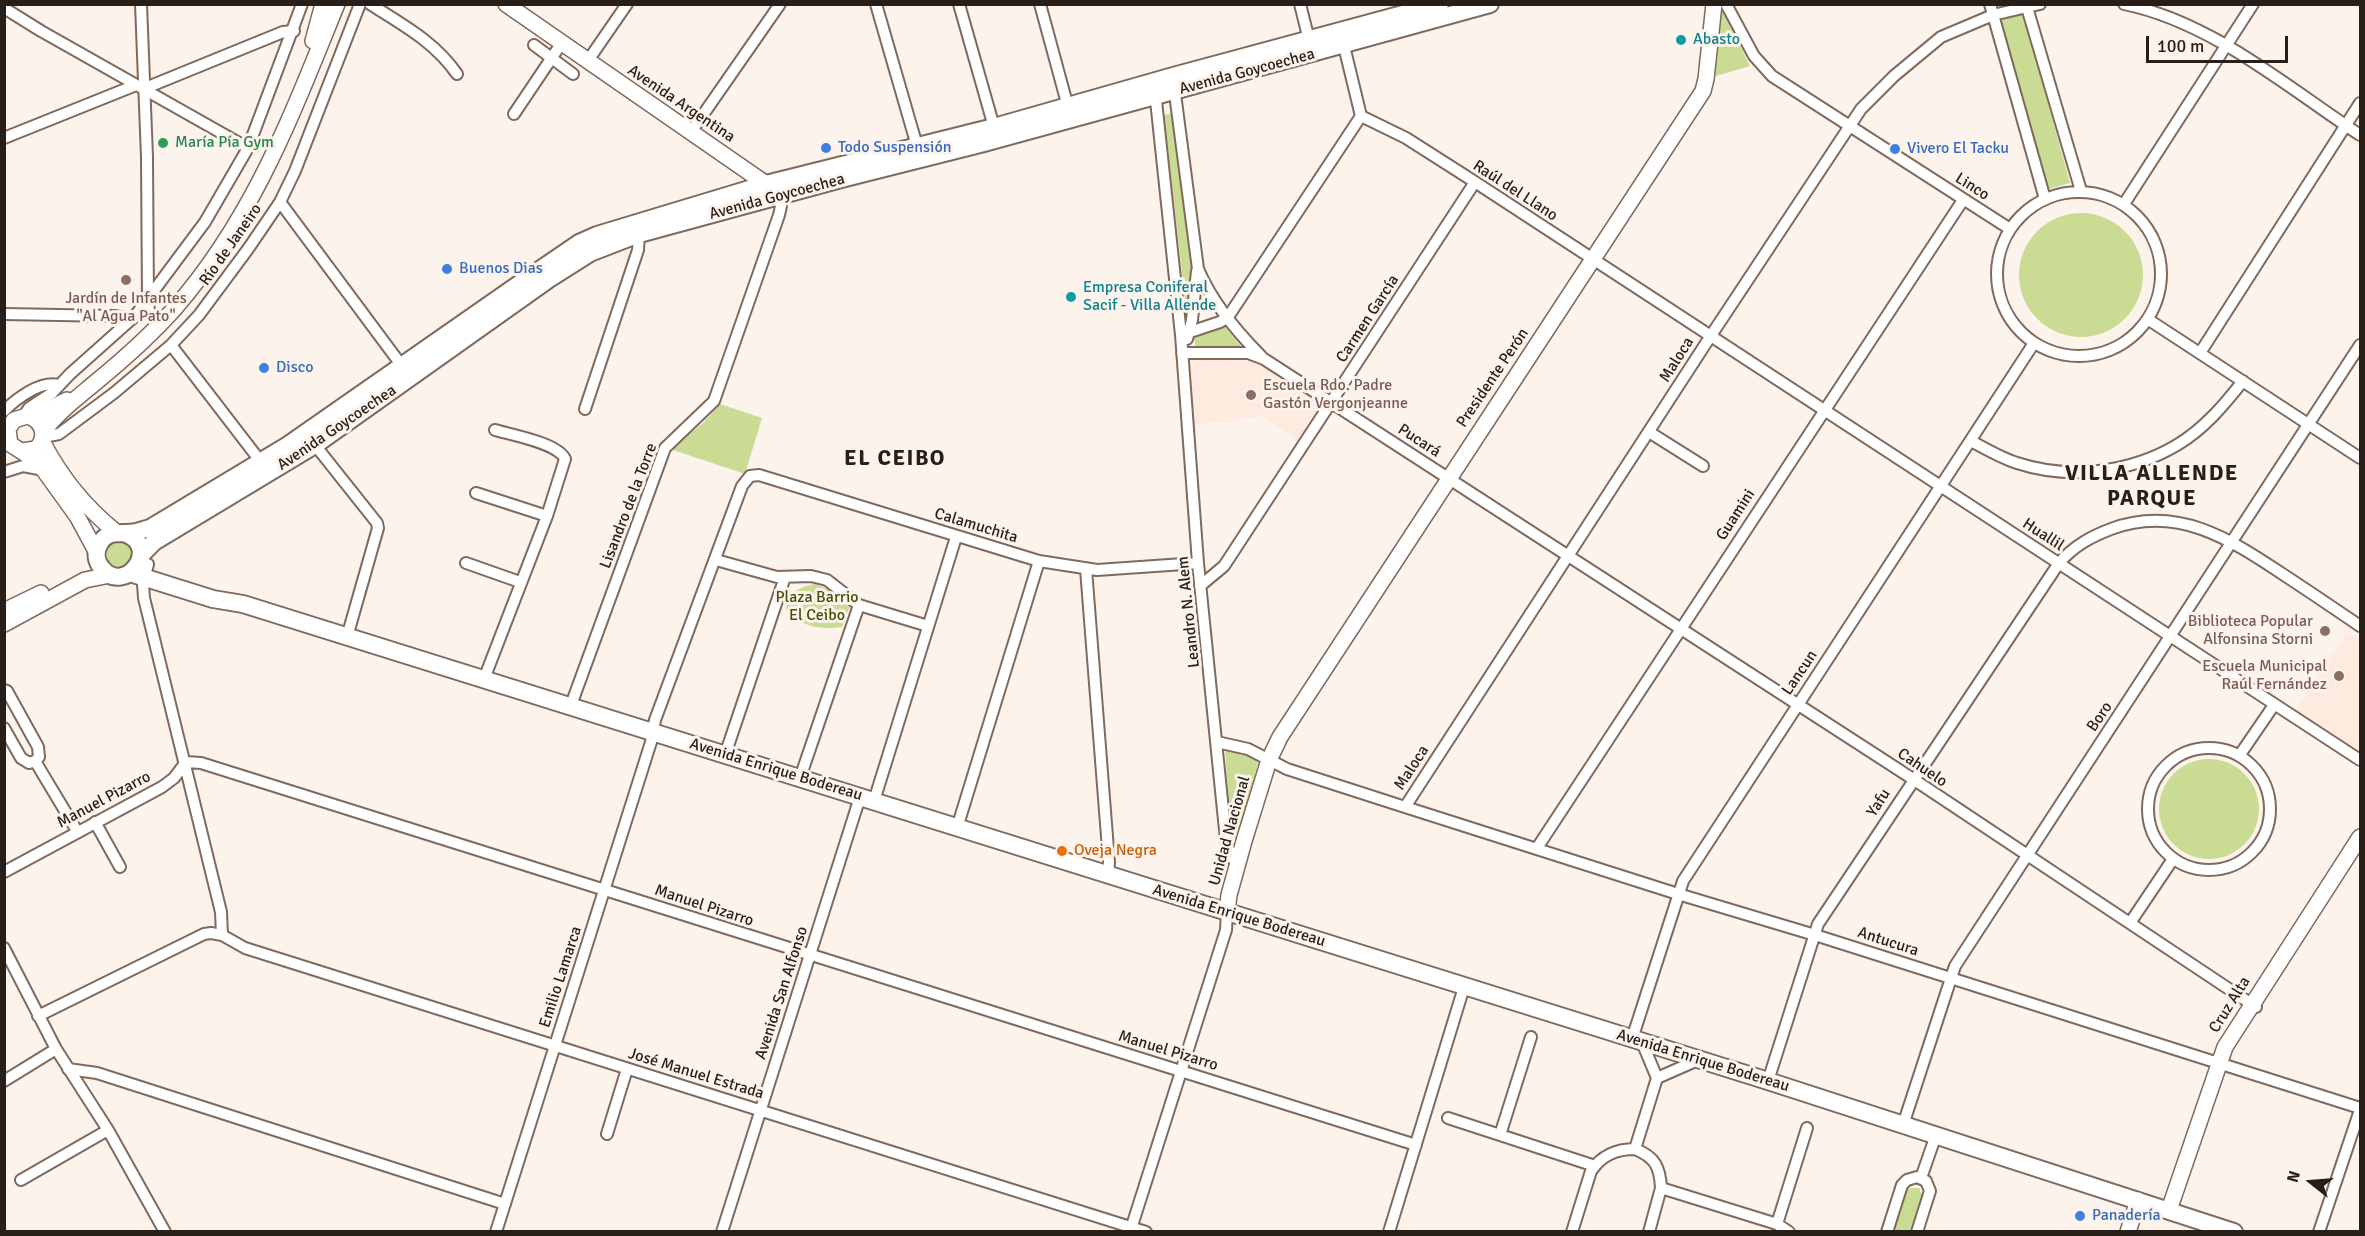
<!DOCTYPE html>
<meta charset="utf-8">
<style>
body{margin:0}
#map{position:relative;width:2365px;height:1236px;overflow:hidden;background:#fdf3ed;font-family:Signika,sans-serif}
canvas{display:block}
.frame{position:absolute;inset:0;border:6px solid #281f19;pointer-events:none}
.north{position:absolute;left:2281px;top:1152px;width:60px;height:60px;-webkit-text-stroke:4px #fdf3ed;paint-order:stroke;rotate:287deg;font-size:16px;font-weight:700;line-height:24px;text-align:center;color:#281f19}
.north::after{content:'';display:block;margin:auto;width:21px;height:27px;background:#281f19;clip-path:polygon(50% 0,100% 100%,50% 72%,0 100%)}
.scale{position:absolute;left:2146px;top:36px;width:142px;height:27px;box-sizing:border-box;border:3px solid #281f19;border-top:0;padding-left:8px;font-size:18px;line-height:21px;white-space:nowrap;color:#281f19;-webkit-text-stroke:4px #fdf3ed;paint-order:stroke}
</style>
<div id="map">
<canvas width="2365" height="1236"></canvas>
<div class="frame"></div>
<div class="north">N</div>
<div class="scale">100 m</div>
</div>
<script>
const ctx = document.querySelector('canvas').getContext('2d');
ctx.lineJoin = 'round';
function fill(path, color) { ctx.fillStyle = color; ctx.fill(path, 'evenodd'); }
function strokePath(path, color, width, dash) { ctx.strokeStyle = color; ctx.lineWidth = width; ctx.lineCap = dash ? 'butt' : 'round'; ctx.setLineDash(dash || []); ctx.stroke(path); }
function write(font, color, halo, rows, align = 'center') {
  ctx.font = font + ' Signika,sans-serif'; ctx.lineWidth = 6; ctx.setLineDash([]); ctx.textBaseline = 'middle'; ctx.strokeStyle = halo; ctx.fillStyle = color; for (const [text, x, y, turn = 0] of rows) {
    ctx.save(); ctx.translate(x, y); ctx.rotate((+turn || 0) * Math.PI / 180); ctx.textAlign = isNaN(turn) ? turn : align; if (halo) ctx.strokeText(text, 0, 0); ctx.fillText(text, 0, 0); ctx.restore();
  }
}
fill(new Path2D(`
 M 1190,359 L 1250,361 L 1269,368 L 1323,403 L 1298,441 L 1263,416 L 1193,425 Z
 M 2347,631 L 2360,640 L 2360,754 L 2296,711 Z`), '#feeade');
fill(new Path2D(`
 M 1720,5 L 1750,66 L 1706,79 Z
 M 2023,13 L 2070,183 L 2049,189 L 2001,19 Z
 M 1174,113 L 1191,265 L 1187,317 L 1164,115 Z
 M2019 275a62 62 0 1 1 124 0a62 62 0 1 1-124 0Z
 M 1225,327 L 1244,350 L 1196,351 L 1194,337 Z
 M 720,404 L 762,418 L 745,474 L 670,449 L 702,424 Z
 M105 555a14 14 0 1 1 28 0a14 14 0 1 1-28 0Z
 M 814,584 L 832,590 L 850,606 L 842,627 C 819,630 801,627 786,609 C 789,592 798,588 814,584 Z
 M 1225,749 L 1255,758 L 1258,763 L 1237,838 L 1231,836 Z
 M2159 809a50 50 0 1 1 100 0a50 50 0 1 1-100 0Z
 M 1911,1188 L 1919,1188 L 1923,1197 L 1911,1231 L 1891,1232 L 1906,1190 Z`), '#cadc94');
const minor = new Path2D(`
 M 141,4 L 147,157 L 148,301 L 149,311 L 161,324
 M 370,4 C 403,25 435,42 457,74
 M 876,4 L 917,146
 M 959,4 L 994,127
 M 1040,4 L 1068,107
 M 1300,4 L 1309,40
 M 1726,4 L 1754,56 L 1772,76 L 2010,229
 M 1990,4 L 2045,199
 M 2026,4 L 2081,191
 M 2124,4 C 2212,22 2287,87 2360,135
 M 4,8 L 41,31 L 248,148
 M 534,45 L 573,74
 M 1344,46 L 1361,116
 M 587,62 L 627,4
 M 1174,86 L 1198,269 C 1212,302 1236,331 1261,356
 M 143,89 L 283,32 L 294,31
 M 1155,91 L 1181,335 L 1198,563 L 1226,840 L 1232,858 L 1238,863
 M 514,114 L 561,44
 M 1361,116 L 1406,138 L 1475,182 L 2360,760
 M 691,132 L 780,4
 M 4,138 L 136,85
 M1997 274a82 82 0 1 1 164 0a82 82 0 1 1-164 0Z
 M 280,202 L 402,366
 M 2124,204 L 2253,4
 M 4,314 L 114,316 L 132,319
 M 2149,320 L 2360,458
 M 1181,335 L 1220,322 L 1228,317 L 1361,116
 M 1187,339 L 1192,320 L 1197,271
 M 171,345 L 261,462
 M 1182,353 L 1248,353 L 1264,359 L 1913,779 L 2256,1007
 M 2200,353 L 2360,103
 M 585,409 L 638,250 L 639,234
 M 4,411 C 17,398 41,380 59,385
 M 24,416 L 29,408 L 52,393 L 70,374 L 135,316 L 205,222 L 248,148 L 302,4
 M 1649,432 L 1703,466
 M 43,437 L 59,434 L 114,393 L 171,345 L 199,315 L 248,249 L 280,202 L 295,171 L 360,4
 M 1971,441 C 1986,449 2001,458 2017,463 C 2069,480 2130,473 2177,445 C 2204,429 2224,405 2243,381
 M 315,445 L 377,523 L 378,528 L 347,637
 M 4,472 L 23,466 L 44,470
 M 476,493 L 547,516
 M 716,560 L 777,577 L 811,576 L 827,580 L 859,605 L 928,626
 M 466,563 L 520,582
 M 148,564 L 143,584 L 144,598 L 221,912 L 222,935 L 245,948 L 1146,1232
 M 1086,569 L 1109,862 L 1108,875
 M 1200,586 L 1224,566 L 1475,182
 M 484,679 L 547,516 L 565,459 C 558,443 512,435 495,430
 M 4,690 L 7,691 L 38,747 L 39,757 L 35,761
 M 571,705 L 665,448 L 714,401 L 779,215 L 781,206 L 777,197
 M 4,728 L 21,758 L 29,763 L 35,761
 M 1217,742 L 1248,749 L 1287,769 L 1405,807 L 1678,894 L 1815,935 L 2360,1108
 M2148 809a61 61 0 1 1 122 0a61 61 0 1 1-122 0Z
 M 725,755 L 785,577
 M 2239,756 L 2274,705
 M 35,761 L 77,831
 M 186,762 L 201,763 L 1416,1145
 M 800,778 L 859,605
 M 874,801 L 956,537
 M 1405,807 L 1710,337 L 1861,109 L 1894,76 L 1941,37 L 1993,15 L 2040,4
 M 95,822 L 120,867
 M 957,828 L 1039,561
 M 1537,848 L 1963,200
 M 4,872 L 162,787 L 174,778 L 186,762
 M 2130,923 L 2173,859
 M 4,948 L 56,1049 L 108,1130 L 165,1232
 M 38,1016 L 204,934 L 211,933 L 222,935
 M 1632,1039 L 1683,881 L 2034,343
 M 1642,1042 L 1657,1078 L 1635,1149 C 1655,1157 1660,1167 1661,1188 L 1777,1224 L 1789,1232
 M 68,1069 L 97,1073 L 505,1204
 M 1657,1078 L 1698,1060
 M 4,1081 L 56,1049
 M 1768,1081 L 1818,924 L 2059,563 C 2074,546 2090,537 2111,529 C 2178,504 2231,540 2284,575 C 2310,592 2335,609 2360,626
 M 1448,1118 L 1595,1166
 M 1903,1125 L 1955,966 L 2360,345
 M 607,1134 L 627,1069
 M 1500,1135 L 1531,1037
 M 1921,1178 L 1936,1135
 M 21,1180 L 108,1130
 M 1777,1224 L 1807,1128
 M 496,1232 L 651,742 L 655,720 L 742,486 L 750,476 L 759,475 L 1039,561 L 1097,570 L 1198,563
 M 722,1232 L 860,797
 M 1130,1232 L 1226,930 L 1227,912
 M 1389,1232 L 1464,987
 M 1572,1232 L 1591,1171 C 1602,1155 1616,1149 1635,1149
 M 1649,1232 L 1661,1188
 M 1887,1232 L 1902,1185 L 1907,1180 L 1917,1177 L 1926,1181 L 1930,1191 L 1917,1232
 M 2319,1232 L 2360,1110`);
const secondary = new Path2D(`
 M 506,4 L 766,184 L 771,190
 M 313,41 L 323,4
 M 27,416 L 47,410 L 67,400
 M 43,432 C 57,413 77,398 96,382 C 124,359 151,335 175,308 C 255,216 292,114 337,4
 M 4,435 L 14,420 L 27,416 C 43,420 48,437 36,449 L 21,451 L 10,444 L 8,430
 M 42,441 C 60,476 86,508 116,532
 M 21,451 L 38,462 L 77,516 L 97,553
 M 4,611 L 41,593
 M 4,624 L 85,580 L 110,575
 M 1227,912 L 1229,895 L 1244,841 L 1269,760 L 1280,737 L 1703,91 L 1706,79 L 1714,4
 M 2169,1210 L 2225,1047 L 2360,837
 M 2128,1232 L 2138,1200`);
const primary = new Path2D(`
 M 124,533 C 164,547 123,598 101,567 C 96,561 95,552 99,545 C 107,528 122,535 136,532 C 141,531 145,529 150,528 L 288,445 L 519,284 L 579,243 L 597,235 L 766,184 L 994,127 L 1173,76 L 1440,4
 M 141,555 L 154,542 L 315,445 L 549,279 L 590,253 L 639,234 L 841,179 L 984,143 L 1490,4
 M 130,573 L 213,599 L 243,604 L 1768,1081 L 2234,1232`);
strokePath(minor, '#806a5c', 14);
strokePath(secondary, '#806a5c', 18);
strokePath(primary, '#806a5c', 20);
strokePath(minor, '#fff', 10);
strokePath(secondary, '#fff', 15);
strokePath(primary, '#fff', 16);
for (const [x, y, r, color] of [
 [1681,40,6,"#0f9aa8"],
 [163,143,6,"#2e9e5b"],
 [826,148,6,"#3f7fe0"],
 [1895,149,6,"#3f7fe0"],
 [447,269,6,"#3f7fe0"],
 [126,280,6,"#8d6e63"],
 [1071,297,6,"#0f9aa8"],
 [264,368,6,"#3f7fe0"],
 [1251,395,6,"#8d6e63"],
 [2325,631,6,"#8d6e63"],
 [2339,676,6,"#8d6e63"],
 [1062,851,6,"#e8710a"],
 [2080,1216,6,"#3f7fe0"]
]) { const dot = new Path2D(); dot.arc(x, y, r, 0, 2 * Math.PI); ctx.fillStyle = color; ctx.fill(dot); strokePath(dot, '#fdf3ed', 2); }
write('16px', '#0d838f', '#fdf3ed', [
 ["Abasto",1693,40],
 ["Empresa Coniferal",1083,288],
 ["Sacif - Villa Allende",1083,306]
], 'left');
write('16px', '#281f19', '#fdf3ed', [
 ["Avenida Goycoechea",1247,72,-15],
 ["Avenida Argentina",681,104,34],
 ["Linco",1972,187,32],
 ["Raúl del Llano",1515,191,33],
 ["Avenida Goycoechea",777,197,-15],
 ["Río de Janeiro",231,245,-55],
 ["Carmen García",1368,319,-57],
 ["Maloca",1677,360,-58],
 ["Presidente Perón",1493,378,-56],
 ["Avenida Goycoechea",337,428,-34],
 ["Pucará",1419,441,33],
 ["Lisandro de la Torre",629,506,-69],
 ["Guamini",1736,515,-57],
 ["Calamuchita",976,526,17],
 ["Huallil",2043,535,33],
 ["Leandro N. Alem",1189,612,-96],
 ["Lancun",1800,673,-56],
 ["Boro",2100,717,-56],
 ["Maloca",1412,768,-57],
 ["Cahuelo",1922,768,34],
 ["Avenida Enrique Bodereau",776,770,17],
 ["Manuel Pizarro",104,800,-28],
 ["Yafu",1879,803,-57],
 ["Unidad Nacional",1230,831,-74],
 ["Manuel Pizarro",704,906,18],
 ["Avenida Enrique Bodereau",1239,916,17],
 ["Antucura",1888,942,18],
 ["Emilio Lamarca",561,977,-72],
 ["Avenida San Alfonso",782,993,-72],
 ["Cruz Alta",2230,1005,-58],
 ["Manuel Pizarro",1168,1051,17],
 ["Avenida Enrique Bodereau",1703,1061,17],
 ["José Manuel Estrada",696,1074,17]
]);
write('16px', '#27864d', '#fdf3ed', [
 ["María Pía Gym",175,143]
], 'left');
write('16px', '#366cbe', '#fdf3ed', [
 ["Todo Suspensión",838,148],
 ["Vivero El Tacku",1907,149],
 ["Buenos Dias",459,269],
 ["Disco",276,368],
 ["Panadería",2092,1216]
], 'left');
write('16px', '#785e54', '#fdf3ed', [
 ["Jardín de Infantes",126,299,"center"],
 ["\"Al Agua Pato\"",126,317,"center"],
 ["Escuela Rdo. Padre",1263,386,"left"],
 ["Gastón Vergonjeanne",1263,404,"left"],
 ["Biblioteca Popular",2313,622],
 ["Alfonsina Storni",2313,640],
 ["Escuela Municipal",2327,667],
 ["Raúl Fernández",2327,685]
], 'right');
write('16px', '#435008', '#fdf3ed', [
 ["Plaza Barrio",817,598],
 ["El Ceibo",817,616]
]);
write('16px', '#c56008', '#fdf3ed', [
 ["Oveja Negra",1074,851]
], 'left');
ctx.letterSpacing = '1.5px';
write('bold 22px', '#281f19', '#fdf3ed', [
 ["EL CEIBO",895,459],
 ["VILLA ALLENDE",2152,474],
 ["PARQUE",2152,499]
]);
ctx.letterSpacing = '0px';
</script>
